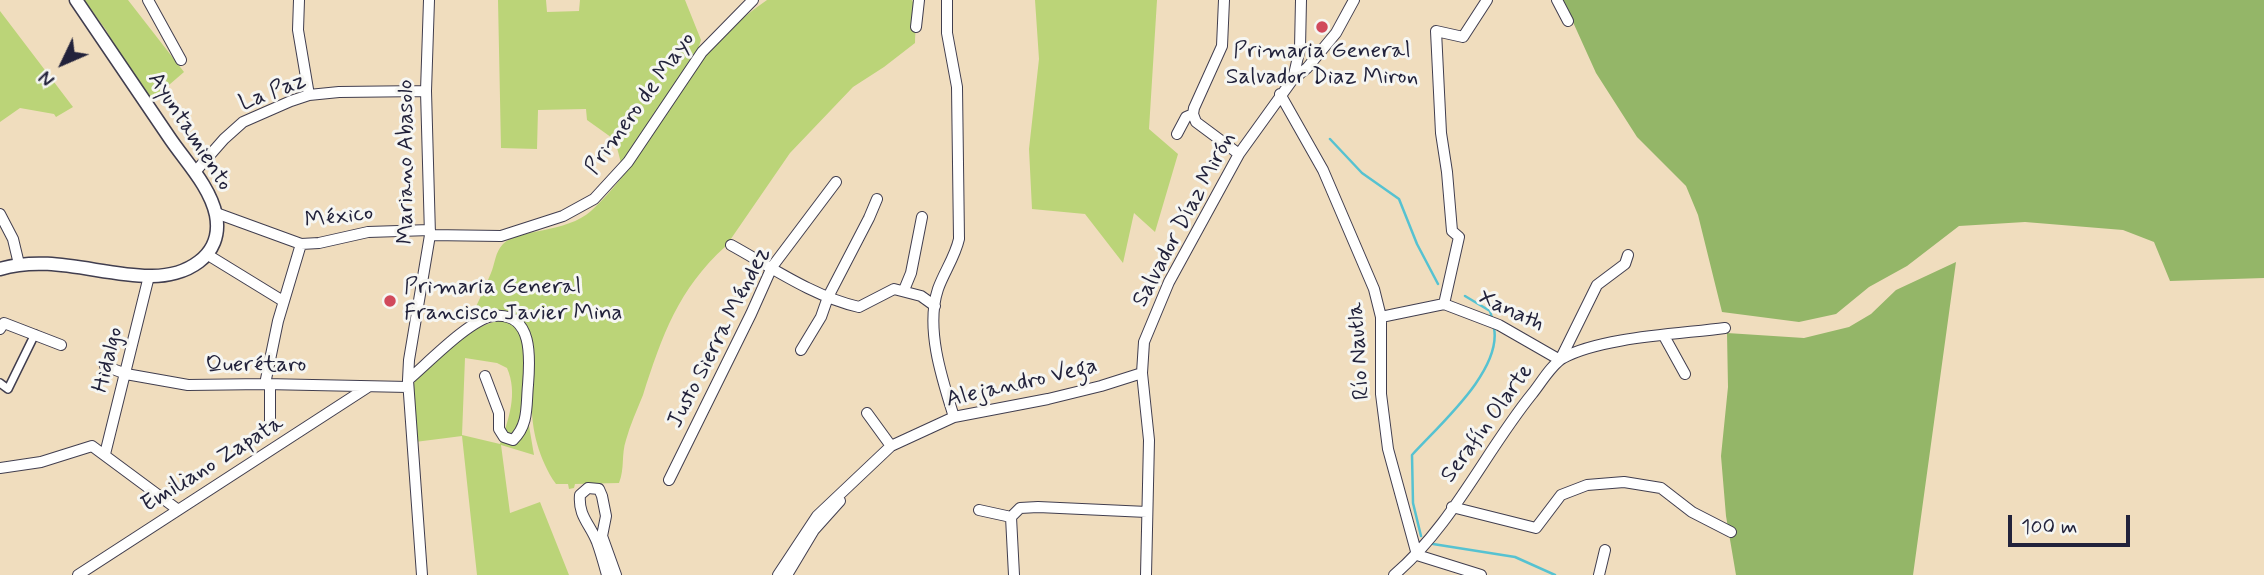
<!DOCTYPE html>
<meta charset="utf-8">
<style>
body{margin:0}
#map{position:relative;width:2264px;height:575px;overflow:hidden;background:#f0ddbe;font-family:Mynerve,sans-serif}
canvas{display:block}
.north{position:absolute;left:28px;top:28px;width:70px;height:70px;-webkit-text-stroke:5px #f6f6f2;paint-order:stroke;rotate:226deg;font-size:19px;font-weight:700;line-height:28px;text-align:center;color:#22223b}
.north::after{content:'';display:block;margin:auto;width:24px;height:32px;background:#22223b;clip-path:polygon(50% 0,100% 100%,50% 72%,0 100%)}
.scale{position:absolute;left:2008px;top:515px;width:122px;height:32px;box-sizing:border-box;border:4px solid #22223b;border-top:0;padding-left:9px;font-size:21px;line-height:24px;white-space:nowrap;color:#22223b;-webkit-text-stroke:5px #f6f6f2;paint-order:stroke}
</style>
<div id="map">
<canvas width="2264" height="575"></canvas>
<div class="north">N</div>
<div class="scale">100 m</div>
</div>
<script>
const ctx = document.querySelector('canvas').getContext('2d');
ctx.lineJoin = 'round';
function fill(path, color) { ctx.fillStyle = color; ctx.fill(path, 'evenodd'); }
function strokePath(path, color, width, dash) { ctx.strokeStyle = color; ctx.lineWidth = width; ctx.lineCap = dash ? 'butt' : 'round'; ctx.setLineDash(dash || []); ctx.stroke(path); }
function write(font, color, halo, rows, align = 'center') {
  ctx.font = font + ' Mynerve,sans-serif'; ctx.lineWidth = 6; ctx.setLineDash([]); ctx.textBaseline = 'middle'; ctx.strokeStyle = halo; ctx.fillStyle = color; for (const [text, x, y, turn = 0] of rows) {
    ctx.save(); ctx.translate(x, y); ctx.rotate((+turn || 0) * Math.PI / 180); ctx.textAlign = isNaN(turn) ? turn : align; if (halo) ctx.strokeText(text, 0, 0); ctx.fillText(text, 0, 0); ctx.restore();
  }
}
fill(new Path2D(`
 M 84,0 L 128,0 L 184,72 L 147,104 L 106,30 Z
 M 498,0 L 546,0 L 547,12 L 579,11 L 580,0 L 685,0 L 701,40 L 697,52 L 621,163 L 615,140 L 587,120 L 586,109 L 538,110 L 537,149 L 501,148 Z
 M 767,0 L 912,0 C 919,12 915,29 915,43 L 884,67 L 853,87 L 790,153 L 726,246 C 678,289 662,336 643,395 C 637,410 630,425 626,440 C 621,455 625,468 619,483 L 575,484 L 574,488 L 569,489 L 568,484 L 556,484 C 551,478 548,471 545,465 C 532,436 530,411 533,380 C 534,365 537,345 529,331 C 522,320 502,317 491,313 L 469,322 C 476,306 484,290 491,273 C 495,264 495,252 503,244 C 517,229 567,233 591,211 C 634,172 658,120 691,73 C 711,45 739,19 767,0 Z
 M 1035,0 L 1157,0 L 1149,129 L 1178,154 L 1155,232 L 1134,213 L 1123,263 L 1085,214 L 1032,209 L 1029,149 L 1039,59 Z
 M 0,11 L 73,107 L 56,117 L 54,114 L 20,108 L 0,122 Z
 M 505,320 L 516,325 L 524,335 L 527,414 L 534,455 L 501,445 L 510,513 L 540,502 L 569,575 L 477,575 L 462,436 L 415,442 L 411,391 L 415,381 C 442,358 469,323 505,320 ZM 465,358 L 497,363 L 507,368 C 518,393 509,419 500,444 L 462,435 Z`), '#bbd478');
fill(new Path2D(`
 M 1563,0 L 2264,0 L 2264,278 L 2170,281 L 2154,242 L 2123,230 L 2025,222 L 1959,226 L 1907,266 L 1869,287 L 1836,314 L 1799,322 L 1722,312 L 1698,215 L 1686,186 L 1637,137 L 1596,73 Z
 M 1956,262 L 1913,575 L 1736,575 L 1726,516 L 1721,456 L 1728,387 L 1727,333 L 1804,338 L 1849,327 L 1871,314 L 1896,290 Z`), '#94b668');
strokePath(new Path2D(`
 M 1330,139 L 1362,173 L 1399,199 L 1417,244 L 1438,284
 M 1465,296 L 1490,311 L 1492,318
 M 1421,536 L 1413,503 L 1412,455 C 1439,425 1502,371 1494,328
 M 1433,544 L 1515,557 L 1555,575`), '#56c2d1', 2.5);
const pedestrian = new Path2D(`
 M 0,383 L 8,389 L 35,334`);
const minor = new Path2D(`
 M 148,0 L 181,60
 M 299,0 L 298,30 L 309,95
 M 947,0 L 947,33 L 957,87 L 959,239 C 955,257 944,272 938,289 C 925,328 942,379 954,417
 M 1557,0 L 1568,21
 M 916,27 L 919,0
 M 1293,79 L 1300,48 L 1301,0
 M 1280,94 L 1323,170 L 1374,289 L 1381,317 L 1381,394 L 1388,449 L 1417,555 L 1481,575
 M 1193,114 L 1194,108 L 1222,46 L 1224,0
 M 1193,114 L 1196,122 L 1239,154
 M 1177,134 L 1186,117 L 1193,114
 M 195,172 L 224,139 L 243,122 L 291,101 L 309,95 L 339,92 L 426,91
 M 216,213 L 301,244 L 319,243 L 368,232 L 430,230
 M 0,214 L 13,239 L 19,264
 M 430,235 L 501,236 L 563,216 L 594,199 L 628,162 L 702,52 L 753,0
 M 731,245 C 771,267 814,297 859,307 L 894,289 L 921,296 L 935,306
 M 208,255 L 283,301
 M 904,290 L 911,273 L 922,217
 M 1444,304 L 1499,325 L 1560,360 L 1597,285 L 1625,264 L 1628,255
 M 1381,317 L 1444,304 L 1459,237 L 1452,231 L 1447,172 L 1441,133 L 1436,31 L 1463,37 L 1487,0
 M 0,329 L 4,323 L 61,345
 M 1664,336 L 1685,374
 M 801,350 L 821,317 L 828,297 L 869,218 L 877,199
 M 105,366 L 126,374 L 188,385 L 265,384 L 408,387
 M 408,380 C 427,364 470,319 493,316 C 534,311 530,360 528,385 C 526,405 529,425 513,440 L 504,437 L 499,429 L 499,413 L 485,376
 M 265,384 L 278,321 L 301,244
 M 867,413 L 891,446
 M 270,429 L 270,384
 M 105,454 L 149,276
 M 0,468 L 41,462 L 92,446 L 177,509
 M 669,480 L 751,314 L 772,267 L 836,182
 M 1452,507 L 1536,528 L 1561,495 L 1587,485 L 1624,482 L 1661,488 L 1692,512 L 1731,532
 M 979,510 L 1011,517 L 1020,508 L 1038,507 L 1147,512
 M 1011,517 L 1014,575
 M 78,575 L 368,387
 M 422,575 L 408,380 L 409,360 L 430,235 L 426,91 L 429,0
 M 607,575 C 604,564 601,553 597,542 C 590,524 578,516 580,495 L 588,488 L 599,489 L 602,496 L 606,516 L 602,536 L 616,575
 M 778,575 L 817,516 L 891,446 L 954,417 L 1048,399 L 1101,386 L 1142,373
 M 787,575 L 814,530 L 840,501
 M 1146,575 L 1149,440 L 1142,373 L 1144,342 L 1169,282 L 1239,154 L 1293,79 L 1307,68 L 1336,33 L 1354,0
 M 1394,575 C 1452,526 1485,452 1532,394 C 1541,383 1551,365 1563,358 C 1601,337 1680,334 1725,328
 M 1599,575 L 1605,550`);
const tertiary = new Path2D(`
 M 0,269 C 49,254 99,275 149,276 C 185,277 224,257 216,215 C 210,186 185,161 169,137 C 138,92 107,46 76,0`);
strokePath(pedestrian, '#413e4f', 10);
strokePath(minor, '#413e4f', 12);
strokePath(tertiary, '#413e4f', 15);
strokePath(pedestrian, '#fff', 7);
strokePath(minor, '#fff', 10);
strokePath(tertiary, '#fff', 12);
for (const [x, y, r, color] of [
 [1322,27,7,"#d1495b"],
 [390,301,7,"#d1495b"]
]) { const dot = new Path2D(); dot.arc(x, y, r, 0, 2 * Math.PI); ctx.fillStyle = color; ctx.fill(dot); strokePath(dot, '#f6f6f2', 2.5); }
write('23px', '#22223b', '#f6f6f2', [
 ["Primaria General",1322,52],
 ["Salvador Diaz Miron",1322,78],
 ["Primaria General",404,288,"left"],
 ["Francisco Javier Mina",404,314,"left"]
]);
write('23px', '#22223b', '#f6f6f2', [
 ["La Paz",273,93,-21],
 ["Primero de Mayo",641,104,-54],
 ["Ayuntamiento",189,132,57],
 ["Mariano Abasolo",407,162,-90],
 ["México",339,218,-7],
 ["Salvador Díaz Mirón",1185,220,-62],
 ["Xanath",1511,312,25],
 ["Justo Sierra Méndez",720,338,-63],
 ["Río Nautla",1360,351,-94],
 ["Hidalgo",109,360,-76],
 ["Querétaro",256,366],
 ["Alejandro Vega",1022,384,-13],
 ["Serafín Olarte",1488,424,-54],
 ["Emiliano Zapata",213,465,-32]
]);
</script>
